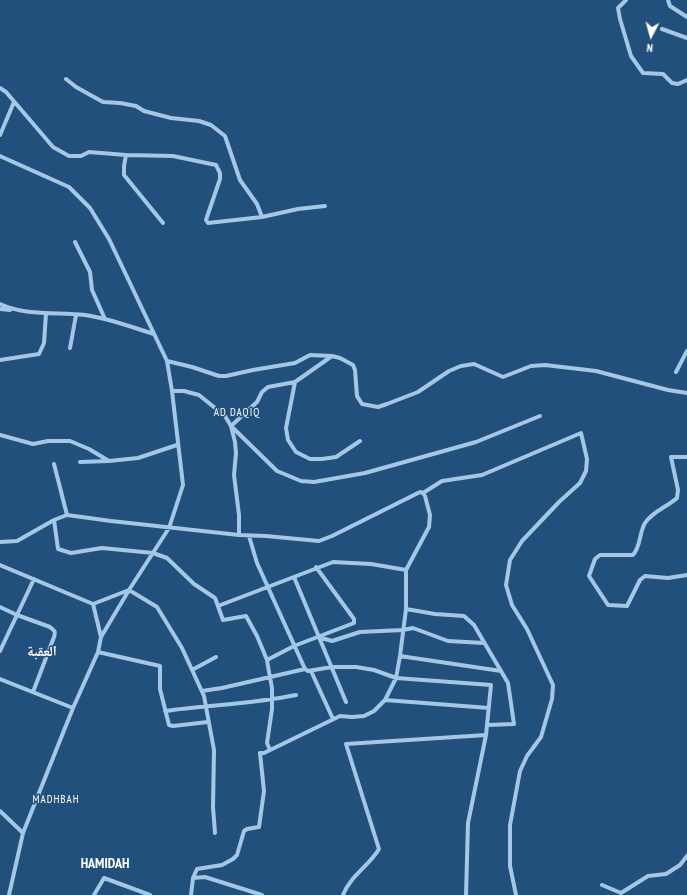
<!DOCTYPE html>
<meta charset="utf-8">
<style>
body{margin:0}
#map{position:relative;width:687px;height:895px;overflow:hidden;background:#22507c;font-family:"PT Sans Narrow",sans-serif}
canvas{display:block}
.north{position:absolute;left:631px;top:16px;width:40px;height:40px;-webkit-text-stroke:3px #22507c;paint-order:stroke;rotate:186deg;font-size:11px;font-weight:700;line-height:16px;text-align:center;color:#fff}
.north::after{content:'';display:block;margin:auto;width:14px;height:18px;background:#fff;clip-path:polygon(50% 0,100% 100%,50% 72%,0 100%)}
</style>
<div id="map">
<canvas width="687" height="895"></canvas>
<div class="north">N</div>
</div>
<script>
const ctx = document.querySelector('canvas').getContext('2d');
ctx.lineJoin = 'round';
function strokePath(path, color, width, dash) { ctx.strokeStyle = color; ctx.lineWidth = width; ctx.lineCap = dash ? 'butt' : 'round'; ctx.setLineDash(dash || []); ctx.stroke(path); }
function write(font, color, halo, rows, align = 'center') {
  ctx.font = font + ' "PT Sans Narrow","Noto Naskh Arabic",sans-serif'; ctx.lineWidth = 3; ctx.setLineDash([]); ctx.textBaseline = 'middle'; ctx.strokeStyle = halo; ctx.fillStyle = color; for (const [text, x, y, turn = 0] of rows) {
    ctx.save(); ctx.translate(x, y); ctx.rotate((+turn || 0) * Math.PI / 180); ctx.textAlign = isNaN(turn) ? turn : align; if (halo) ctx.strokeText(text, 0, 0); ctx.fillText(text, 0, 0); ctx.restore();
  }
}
strokePath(new Path2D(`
 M 626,0 L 618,8 L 620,19 L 631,56 L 643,73 L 663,74 L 672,83 L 678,84 L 687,80
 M 668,0 L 670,6 L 687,17
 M 662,29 L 687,38
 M 66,79 L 76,87 L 103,102 L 120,103 L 136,106 L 144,111 L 171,118 L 199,121 L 211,125 L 225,136 L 240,180 L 257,204 L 262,217
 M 0,88 L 6,92 L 53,147 L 69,156 L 81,156 L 89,152 L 126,155 L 173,156 L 216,165 L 220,173 L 220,179 L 208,214 L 206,220 L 208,223 L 262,217 L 298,209 L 325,206
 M 0,135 L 14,102
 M 126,155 L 124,166 L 124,175 L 163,223
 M 0,156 L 69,187 L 90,208 L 109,239 L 167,361 L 172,391 L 183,485 L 169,528 L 129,590 L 101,637 L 98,652 L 73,708 L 23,833 L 9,895
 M 75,242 L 90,272 L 92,290 L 105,319
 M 0,304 C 26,316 57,312 85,315 C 108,318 131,327 154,334
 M 0,309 L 10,310
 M 70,348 L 76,315
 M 0,360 L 39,354 L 44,343 L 46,313
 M 167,361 L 192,367 L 219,376 L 226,376 L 253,370 L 295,363 L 310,355 L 332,356 L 340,358 L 353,365 L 355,370 L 357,396 L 362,404 L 378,407 L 387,404 L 418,392 L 449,371 L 461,366 L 474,364 L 503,377 L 531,366 L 545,365 L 596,371 L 668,390 L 687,393
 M 676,372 L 687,351
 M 295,382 L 332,356
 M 172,391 L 184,391 L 199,395 L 225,416 L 231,426 L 235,442 L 236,453 L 234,475 L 239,515 L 239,535
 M 0,435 L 33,444 L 48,441 L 70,441 L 89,449 L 109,461 L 138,458 L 177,445
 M 360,441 L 336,457 L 322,459 L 310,459 L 296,452 L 288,440 L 286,428 L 295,382 L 268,387 L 262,392 L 257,402 L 231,426 L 277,471 L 301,481 L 314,482 L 365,473 L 476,442 L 540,416
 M 687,457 L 671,457 L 678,490 L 677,498 C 667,507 653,511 645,523 C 639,533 641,546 633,555 L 600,555 L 595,559 L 589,576 L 608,605 L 627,606 L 640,580 L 645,576 L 668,578 L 687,575
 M 80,462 L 109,461
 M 54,464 L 67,515
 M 54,520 L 58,549 L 71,553 L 102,548 L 153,553 L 167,558 L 194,584 L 215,598 L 223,620 L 246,616 L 257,636 L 267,660 L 269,672 L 272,688 L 272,709 L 267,743 L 270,750
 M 249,536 L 257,563 L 305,669 L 308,671 L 332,667 L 356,667 L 374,670 L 396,678 L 491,685 L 486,735 L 468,823 L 466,895
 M 0,542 L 17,541 L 54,520 L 67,515 L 111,521 L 239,535 L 266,536 L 319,541 L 332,536 L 420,492 L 423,493 L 442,481 L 482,475 L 581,433 L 587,459 L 586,471 L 580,483 L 559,502 L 522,541 L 510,560 L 506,585 L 512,605 L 527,629 L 553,685 L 552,699 L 541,737 L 527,756 L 520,771 L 510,825 L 510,866 L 516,895
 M 0,565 L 93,604
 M 294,577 L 346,702
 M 218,606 L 333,562 L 371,564 L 406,570
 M 0,607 L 17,615 L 50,627 C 54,630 56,631 54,637 L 33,692
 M 406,609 L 435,614 L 464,616 L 474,625 L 508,683 L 514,724 L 487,725
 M 101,637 L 93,604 L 129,590 L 157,607 L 182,648 L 204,696 L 214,750 L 213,807 L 215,833
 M 318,637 L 332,641 L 360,632 L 403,630 L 413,628 L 448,641 L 484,643
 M 0,651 L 34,579
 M 98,652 L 160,666 L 160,689 L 169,725 L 173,726 L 208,722
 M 400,656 L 501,671
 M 267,660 L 294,646 L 354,623 L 354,619 L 316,567
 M 192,670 L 216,657
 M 311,671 L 333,719
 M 0,679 L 73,708
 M 202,691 L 222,688 L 305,669
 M 385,700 L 489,708
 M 165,711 C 208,705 253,704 296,695
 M 0,811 L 23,833
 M 193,878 L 197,869 L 222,865 L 233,859 L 237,855 L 244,831 L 247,829 L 259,827 L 264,791 L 260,753 L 264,753 L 340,716 L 352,717 L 364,716 L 374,711 L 385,700 L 396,678 L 400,656 L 406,609 L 406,570 L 429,527 L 430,515 L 425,496 L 423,493
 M 602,885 L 621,893 L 648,876 L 666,874 L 680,865 L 687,856
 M 94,895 L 104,878 L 150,895
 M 191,895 L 193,878 L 205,877 L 262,895
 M 343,895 C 350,876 369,866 379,849 L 346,744 L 486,735`), '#a5c7e6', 4);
ctx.letterSpacing = '1px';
write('11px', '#fff', '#22507c', [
 ["AD DAQIQ",237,413],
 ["MADHBAH",56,800]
]);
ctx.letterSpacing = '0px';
write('bold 14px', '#fff', '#22507c', [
 ["العقبة",42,652],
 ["HAMIDAH",105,864]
]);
</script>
